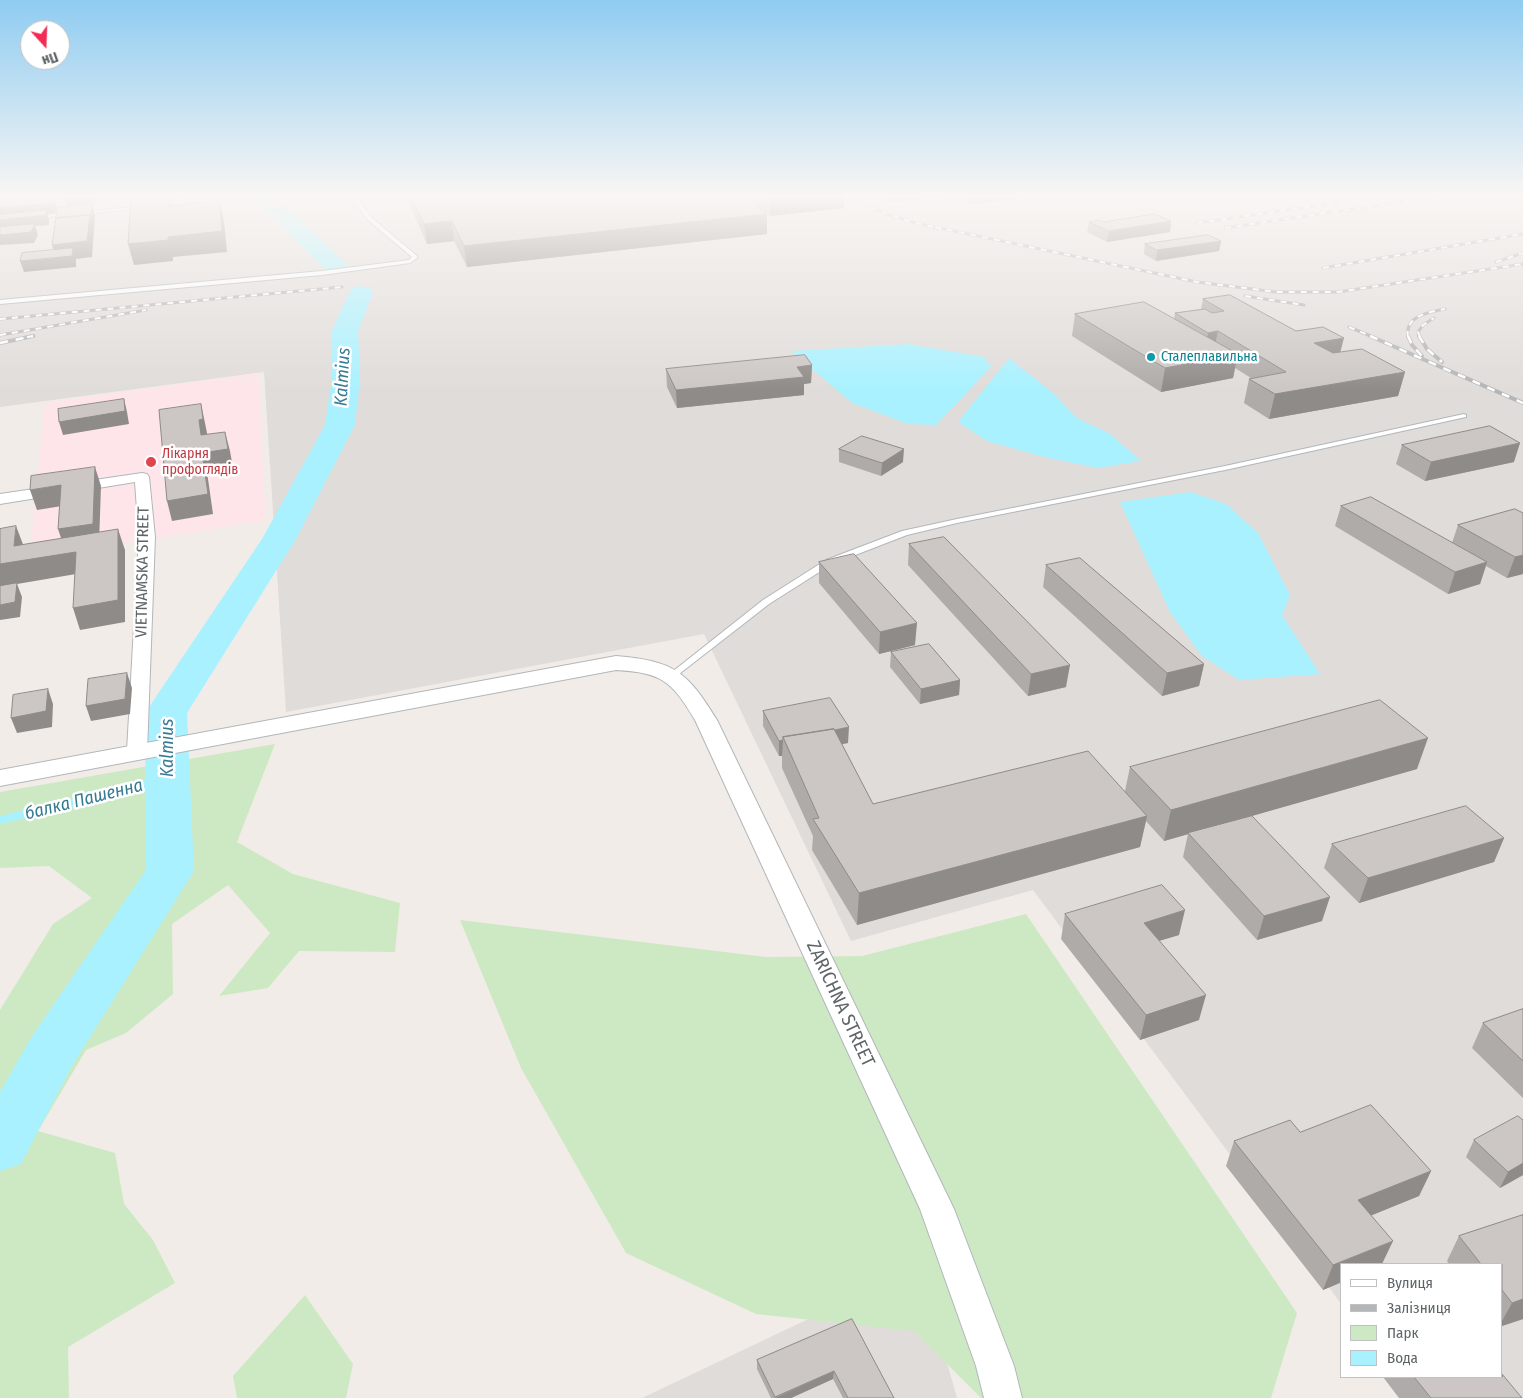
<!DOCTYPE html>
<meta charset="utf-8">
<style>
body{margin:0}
#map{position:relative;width:1523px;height:1398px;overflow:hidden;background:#f1ece7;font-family:"Fira Sans Condensed",sans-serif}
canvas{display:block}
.legend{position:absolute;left:1340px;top:1263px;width:162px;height:115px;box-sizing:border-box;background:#fff;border:1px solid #bfc1c3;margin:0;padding:6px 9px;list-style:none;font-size:15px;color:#5e6568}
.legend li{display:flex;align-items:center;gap:10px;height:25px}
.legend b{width:25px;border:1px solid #bfc1c3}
.north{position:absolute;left:20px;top:20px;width:50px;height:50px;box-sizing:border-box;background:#fff;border:1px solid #bfc1c3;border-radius:50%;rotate:160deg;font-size:14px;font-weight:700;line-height:20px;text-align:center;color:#5e6568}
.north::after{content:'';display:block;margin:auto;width:18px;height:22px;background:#f12d53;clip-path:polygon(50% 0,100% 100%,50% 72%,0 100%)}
</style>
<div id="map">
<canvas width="1523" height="1398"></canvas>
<ul class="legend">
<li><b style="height:6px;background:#fff"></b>Вулиця</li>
<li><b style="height:6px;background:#b4b5b6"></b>Залізниця</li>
<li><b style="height:14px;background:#cde9c3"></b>Парк</li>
<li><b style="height:14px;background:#a9f1ff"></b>Вода</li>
</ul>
<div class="north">Пн</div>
</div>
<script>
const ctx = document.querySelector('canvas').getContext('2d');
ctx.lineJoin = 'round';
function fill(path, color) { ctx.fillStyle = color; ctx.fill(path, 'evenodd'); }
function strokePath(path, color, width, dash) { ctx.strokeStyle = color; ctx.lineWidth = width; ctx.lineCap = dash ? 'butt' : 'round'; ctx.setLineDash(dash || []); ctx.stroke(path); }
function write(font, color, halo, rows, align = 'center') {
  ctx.font = font + ' "Fira Sans Condensed",sans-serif'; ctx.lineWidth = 5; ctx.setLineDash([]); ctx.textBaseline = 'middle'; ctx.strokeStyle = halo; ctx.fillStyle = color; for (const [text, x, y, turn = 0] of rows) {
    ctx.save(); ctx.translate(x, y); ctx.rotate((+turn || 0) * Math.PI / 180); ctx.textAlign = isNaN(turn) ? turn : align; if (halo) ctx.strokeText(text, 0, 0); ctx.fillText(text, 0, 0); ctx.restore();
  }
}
fill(new Path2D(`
 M 0,196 L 1523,196 L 1523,1398 L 1411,1398 L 1502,1377 L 1502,1264 L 1342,1264 L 1342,1305 L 1033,890 L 851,941 L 704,634 L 286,712 L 264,372 L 0,407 Z
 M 920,1266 L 957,1398 L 642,1398 Z`), '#e0dcd9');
fill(new Path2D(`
 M 258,373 L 266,520 L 29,559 L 45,403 Z`), '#fde5e9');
fill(new Path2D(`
 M 275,744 L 237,842 L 293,874 L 400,903 L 395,952 L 299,951 L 268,988 L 219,996 L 270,933 L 228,885 L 172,924 L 173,994 L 126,1033 L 86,1050 L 38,1131 L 115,1153 L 124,1204 L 153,1240 L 175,1283 L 68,1347 L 69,1398 L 0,1398 L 0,1010 L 53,924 L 92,898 L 49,866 L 0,868 L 0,792 Z
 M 1026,914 L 1297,1313 L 1271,1398 L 981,1398 L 914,1331 L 756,1314 L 626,1253 L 521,1068 L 460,920 L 766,957 L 862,956 Z
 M 305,1295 L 353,1364 L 346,1398 L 237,1398 L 233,1376 Z`), '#cde9c3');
fill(new Path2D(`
 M 908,344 L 984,357 L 991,367 L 936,425 L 908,424 L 852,403 L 791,351 Z
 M 1009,358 L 1054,394 L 1077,418 L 1110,434 L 1141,461 L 1098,468 L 1044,457 L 987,441 L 958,422 Z
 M 1190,492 L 1226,504 L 1258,533 L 1290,595 L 1282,615 L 1320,674 L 1239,680 L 1202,656 L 1170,612 L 1120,502 Z`), '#a9f1ff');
strokePath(new Path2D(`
 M 0,820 L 168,779`), '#a9f1ff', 8);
fill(new Path2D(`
 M 252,196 L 275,196 L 344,262 L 348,267 L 344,272 L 336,274 L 328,272 Z
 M 361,286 L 370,288 L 373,293 L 358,331 L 360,379 L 355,425 L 296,539 L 187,713 L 194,871 L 72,1066 L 21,1164 L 0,1171 L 0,1092 L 32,1036 L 146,870 L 145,713 L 262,539 L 325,425 L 332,379 L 332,331 L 349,293 L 352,288 Z`), '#a9f1ff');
const service = new Path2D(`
 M 351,196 L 355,196 L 372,218 L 417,256 L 417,258 L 410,263 L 322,275 L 0,304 L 0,300 L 322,271 L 409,260 L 412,257 L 368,220 Z
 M 124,208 L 126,208 L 126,210 L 82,214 L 80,213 L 82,212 Z
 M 67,213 L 69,214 L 69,215 L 37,218 L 35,217 Z
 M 1464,414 L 1466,415 L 1466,417 L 1225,470 L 957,523 L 907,535 L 832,564 L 769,604 L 674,678 L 671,679 L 667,676 L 763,600 L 826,560 L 902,531 L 957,519 L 1225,466 Z`);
const minor = new Path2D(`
 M 142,473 L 147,474 L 149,477 L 155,537 L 147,751 L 144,755 L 137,757 L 130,755 L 127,751 L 139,537 L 135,482 L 0,504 L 0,494 Z`);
const tertiary = new Path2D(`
 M 616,656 C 674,661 687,671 717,720 L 954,1209 L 1014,1366 L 1022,1398 L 984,1398 L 976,1366 L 920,1209 L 695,720 C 671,680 662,673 616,670 L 0,786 L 0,770 Z`);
strokePath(service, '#b2b7ba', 2);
strokePath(minor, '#b2b7ba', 2);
strokePath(tertiary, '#b2b7ba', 2);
fill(service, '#fff');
fill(minor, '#fff');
fill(tertiary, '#fff');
const railFar1 = new Path2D(`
 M 870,208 L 908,221 L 941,229
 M 1197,223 L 1384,196
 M 935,227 L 1197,282 L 1276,292 L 1338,292 L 1523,264
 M 1225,228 L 1441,196
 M 1496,262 L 1523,253
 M 1323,268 L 1523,234
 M 1245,296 L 1304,305
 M 0,319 L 342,287
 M 1349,327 L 1373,337
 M 0,335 L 146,310
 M 27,337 L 34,336
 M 1408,337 C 1404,316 1429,312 1445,309
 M 1420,337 L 1418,332 L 1423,325 L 1434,318`);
const rail = new Path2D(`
 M 1370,336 L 1523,403
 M 1408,336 L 1412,345 L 1422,356
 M 1419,336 L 1427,349 L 1442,362
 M 0,343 L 33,336`);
strokePath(railFar1, '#b4b5b6', 3);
strokePath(rail, '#b4b5b6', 4);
strokePath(railFar1, '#fff', 2, [6]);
strokePath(rail, '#fff', 2.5, [8]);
fill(new Path2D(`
 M 406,196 L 694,196 L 695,198 L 767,234 L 467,267 L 454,241 L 427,244 L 407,199 Z
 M 746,196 L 844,196 L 844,208 L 770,216 Z
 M 882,196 L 948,196 L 891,202 Z
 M 958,196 L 1025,196 L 1025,198 L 971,204 Z
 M 1171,221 L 1170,232 L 1107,242 L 1087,232 L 1089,222 Z
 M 1221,241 L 1219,251 L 1156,261 L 1144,254 L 1145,244 Z
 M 1203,299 L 1296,331 L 1341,352 L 1405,372 L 1398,396 L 1269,419 L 1244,403 L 1249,379 L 1251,378 L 1235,368 L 1233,378 L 1161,392 L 1072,336 L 1075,314 L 1174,319 L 1175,313 L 1201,309 Z
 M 812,365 L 811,383 L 804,384 L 804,395 L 677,408 L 667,387 L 666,369 Z
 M 1402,445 L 1514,462 L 1425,481 L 1396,464 Z
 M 839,449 L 903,462 L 881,476 L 839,462 Z
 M 1341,506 L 1452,543 L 1458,525 L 1515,509 L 1523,574 L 1507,578 L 1486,566 L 1480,584 L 1448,594 L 1335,526 Z
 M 909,544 L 1066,687 L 1028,696 L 908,565 Z
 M 819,562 L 915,645 L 879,654 L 819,583 Z
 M 1046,565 L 1204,664 L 1199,686 L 1162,696 L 1043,587 Z
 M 891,652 L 960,680 L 959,695 L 920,704 L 890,667 Z
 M 763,711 L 848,743 L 842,744 L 873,804 L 1125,791 L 1130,767 L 1417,769 L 1223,824 L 1322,921 L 1257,940 L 1183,857 L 1188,834 L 1164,841 L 1146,821 L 1140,847 L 857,925 L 812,850 L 813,836 L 782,768 L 782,756 L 779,756 L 763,726 Z
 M 1504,838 L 1494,862 L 1359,903 L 1324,868 L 1332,844 Z
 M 1065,914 L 1179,935 L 1159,941 L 1199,1020 L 1140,1040 L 1061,939 Z
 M 1523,1009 L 1523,1098 L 1472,1048 L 1483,1023 Z
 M 1300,1132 L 1431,1171 L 1419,1196 L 1371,1215 L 1342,1264 L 1342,1282 L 1323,1290 L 1226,1166 L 1234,1141 Z
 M 1474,1140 L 1523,1175 L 1500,1188 L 1466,1157 Z
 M 1523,1215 L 1523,1319 L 1502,1326 L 1502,1264 L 1449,1264 L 1447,1261 L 1459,1236 Z
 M 852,1319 L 894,1398 L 843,1398 L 833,1379 L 791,1398 L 771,1398 L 757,1369 L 757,1360 Z
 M 1383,1377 L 1502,1377 L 1522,1398 L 1399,1398 Z`), '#afaba9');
fill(new Path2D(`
 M 50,196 L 53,196 L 54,199 L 54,197 L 57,207 L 55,213 L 47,214 L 49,220 L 49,225 L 35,226 L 38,235 L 34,243 L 0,245 L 0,208 L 50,197 Z
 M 64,196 L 97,196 L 96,203 L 67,206 Z
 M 137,196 L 187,196 L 169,198 L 174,215 L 139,201 Z
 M 780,196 L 844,196 L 844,208 L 770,216 L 770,197 Z
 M 892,196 L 948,196 L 891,202 Z
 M 972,196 L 1025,196 L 1025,198 L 971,204 Z
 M 219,201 L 224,221 L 227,252 L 173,257 L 173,261 L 134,265 L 128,244 L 168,237 Z
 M 92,205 L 95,215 L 92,257 L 76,259 L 76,267 L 24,272 L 20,261 L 55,258 L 52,245 Z
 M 767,214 L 767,234 L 467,267 L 464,246 Z
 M 452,221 L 454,241 L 427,244 L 424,224 Z
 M 1171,221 L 1170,232 L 1107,242 L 1109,231 Z
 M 1221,241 L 1219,251 L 1156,261 L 1157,250 Z
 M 1218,331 L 1213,355 L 1204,356 L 1208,333 Z
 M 1344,338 L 1338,361 L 1314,343 Z
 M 1238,354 L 1233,378 L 1161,392 L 1165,368 Z
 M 812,365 L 811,383 L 804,384 L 804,395 L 677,408 L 676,390 L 797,367 Z
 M 1405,372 L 1398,396 L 1269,419 L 1275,394 Z
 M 124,399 L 127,412 L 129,424 L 63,435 L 59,422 Z
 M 201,404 L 205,423 L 208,438 L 225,432 L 230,451 L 233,468 L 207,472 L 213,514 L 172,521 L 167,501 L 202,453 L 199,420 Z
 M 1520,443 L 1514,462 L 1425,481 L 1431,462 Z
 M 904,449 L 903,462 L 881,476 L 882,463 Z
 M 95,467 L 101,486 L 99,544 L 65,550 L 58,529 Z
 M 61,485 L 68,505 L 37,510 L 30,490 Z
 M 16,526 L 24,547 L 76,552 L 82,573 L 17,584 L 22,597 L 20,617 L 0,620 L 0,564 L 14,546 Z
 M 118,529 L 125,550 L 125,622 L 80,630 L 73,608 Z
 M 1523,555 L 1523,574 L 1507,578 L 1515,557 Z
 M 1487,562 L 1480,584 L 1448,594 L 1455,572 Z
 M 917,623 L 915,645 L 879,654 L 880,632 Z
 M 1204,664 L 1199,686 L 1162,696 L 1167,673 Z
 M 1070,665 L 1066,687 L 1028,696 L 1031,674 Z
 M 127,673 L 132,688 L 130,714 L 91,721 L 86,706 Z
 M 960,680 L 959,695 L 920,704 L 921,689 Z
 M 48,689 L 53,704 L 52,727 L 17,733 L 11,718 Z
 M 849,727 L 848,743 L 790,754 L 784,740 Z
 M 1428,738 L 1417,769 L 1164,841 L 1171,810 Z
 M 783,740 L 782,756 L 779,756 L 779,741 Z
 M 1147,816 L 1140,847 L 857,925 L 859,893 Z
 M 1504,838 L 1494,862 L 1359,903 L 1368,878 Z
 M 1330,897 L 1322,921 L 1257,940 L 1264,916 Z
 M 1185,910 L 1179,935 L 1138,947 L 1144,923 Z
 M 1206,995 L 1199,1020 L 1140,1040 L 1146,1015 Z
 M 1523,1163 L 1523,1175 L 1500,1188 L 1508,1172 Z
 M 1431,1171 L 1419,1196 L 1348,1225 L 1358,1200 Z
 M 1393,1241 L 1382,1264 L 1342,1264 L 1342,1282 L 1323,1290 L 1333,1265 Z
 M 1523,1299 L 1523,1319 L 1502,1326 L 1502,1321 L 1512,1303 Z
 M 834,1371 L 833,1379 L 791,1398 L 775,1398 Z`), '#8f8b89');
const building = new Path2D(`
 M 5,196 L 50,196 L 50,197 L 54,197 L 52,203 L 0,208 L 0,202 L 3,202 Z
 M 164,196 L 169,196 L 169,206 L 219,201 L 222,231 L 168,237 L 168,240 L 128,244 L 131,199 Z
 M 411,196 L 694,196 L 695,198 L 713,196 L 746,196 L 767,214 L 464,246 L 452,221 L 424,224 Z
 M 92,205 L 91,220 L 90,215 L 56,218 L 55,223 L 57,208 Z
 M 46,210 L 46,215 L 0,220 L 0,215 Z
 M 1154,214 L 1171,221 L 1109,231 L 1089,222 L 1099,220 L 1103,222 Z
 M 90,215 L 87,241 L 52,245 L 56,218 Z
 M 35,224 L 31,232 L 0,235 L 0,227 Z
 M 1208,235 L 1221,241 L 1157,250 L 1145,244 Z
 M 73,248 L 72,256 L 20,261 L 22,253 Z
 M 1230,295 L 1296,331 L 1323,327 L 1344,338 L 1314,343 L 1333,353 L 1362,349 L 1405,372 L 1275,394 L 1249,379 L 1286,372 L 1218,331 L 1208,333 L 1175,313 L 1205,309 L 1212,313 L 1224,311 L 1203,299 Z
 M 1144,302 L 1238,354 L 1165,368 L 1075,314 Z
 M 805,355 L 812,365 L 797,367 L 804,377 L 676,390 L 666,369 Z
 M 124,399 L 125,411 L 59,422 L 58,409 Z
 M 201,404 L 203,419 L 199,420 L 201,435 L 225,432 L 228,449 L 202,453 L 208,494 L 167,501 L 159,410 Z
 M 1490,426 L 1520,443 L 1431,462 L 1402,445 Z
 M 862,436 L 904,449 L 882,463 L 839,449 Z
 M 95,467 L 93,524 L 58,529 L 61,485 L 30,490 L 31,476 Z
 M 1371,497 L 1487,562 L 1455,572 L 1341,506 Z
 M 1515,509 L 1523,513 L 1523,555 L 1515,557 L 1458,525 Z
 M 16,526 L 14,546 L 118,529 L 118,600 L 73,608 L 76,552 L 0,564 L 0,529 Z
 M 944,537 L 1070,665 L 1031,674 L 909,544 Z
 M 854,554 L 917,623 L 880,632 L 819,562 Z
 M 1080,558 L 1204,664 L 1167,673 L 1046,565 Z
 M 17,583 L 15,602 L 0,605 L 0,586 Z
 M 929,644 L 960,680 L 921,689 L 891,652 Z
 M 127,673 L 125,699 L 86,706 L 88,679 Z
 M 48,689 L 46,711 L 11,718 L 13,695 Z
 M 830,698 L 849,727 L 835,730 L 834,729 L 783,737 L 783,740 L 779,741 L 763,711 Z
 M 1380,700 L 1428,738 L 1171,810 L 1130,767 Z
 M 834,729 L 873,804 L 1088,751 L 1147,816 L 859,893 L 813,819 L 819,818 L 783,737 Z
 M 1466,806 L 1504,838 L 1368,878 L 1332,844 Z
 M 1252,816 L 1330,897 L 1264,916 L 1188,833 Z
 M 1162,885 L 1185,910 L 1144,923 L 1206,995 L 1146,1015 L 1065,914 Z
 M 1523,1009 L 1523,1061 L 1483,1023 Z
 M 1371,1105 L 1431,1171 L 1358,1200 L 1393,1241 L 1333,1265 L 1234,1141 L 1290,1120 L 1300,1132 Z
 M 1518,1116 L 1523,1120 L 1523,1163 L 1508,1172 L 1474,1140 Z
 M 1523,1215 L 1523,1299 L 1512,1303 L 1502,1290 L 1502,1264 L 1481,1264 L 1459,1236 Z
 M 852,1319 L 894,1398 L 848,1398 L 834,1371 L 775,1397 L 757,1360 Z
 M 1502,1374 L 1522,1398 L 1431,1398 L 1414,1377 L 1502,1377 Z`);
fill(building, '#ccc7c4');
strokePath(building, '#8f8b89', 1);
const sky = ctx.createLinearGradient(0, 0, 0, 391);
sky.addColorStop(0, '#8fccf1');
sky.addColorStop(0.5, '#f9f6f4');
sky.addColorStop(1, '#f9f6f400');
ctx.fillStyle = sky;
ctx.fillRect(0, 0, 1523, 391);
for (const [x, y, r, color] of [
 [1151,357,5,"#0f9aa8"],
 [151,462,6,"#e0444e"]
]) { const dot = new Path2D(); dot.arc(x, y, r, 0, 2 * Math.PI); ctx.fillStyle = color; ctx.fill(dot); strokePath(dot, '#fff', 2); }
write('14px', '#0d838f', '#fff', [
 ["Сталеплавильна",1161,357]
], 'left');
write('14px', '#be3a42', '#fff', [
 ["Лікарня",162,454],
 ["профоглядів",162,470]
], 'left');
write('16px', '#5e6568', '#fff', [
 ["VIETNAMSKA STREET",143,572,-89]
]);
write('italic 18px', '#357b92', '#fff', [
 ["Kalmius",343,377,-87],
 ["Kalmius",168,748,-90],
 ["балка Пашенна",84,800,-14]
]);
write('19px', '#5e6568', '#fff', [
 ["ZARICHNA STREET",840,1004,65]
]);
</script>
